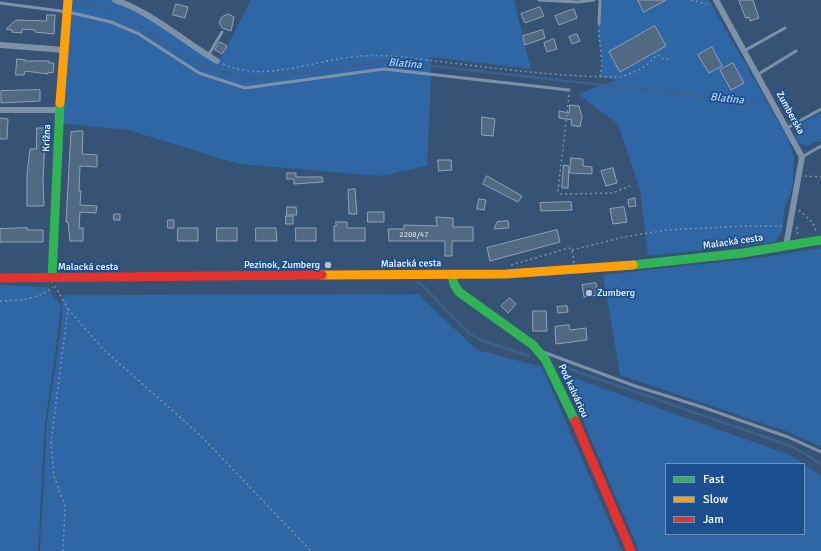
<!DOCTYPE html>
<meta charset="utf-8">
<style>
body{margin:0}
#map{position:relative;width:821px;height:551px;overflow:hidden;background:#365274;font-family:Signika,sans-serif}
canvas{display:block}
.legend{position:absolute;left:665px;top:463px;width:140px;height:72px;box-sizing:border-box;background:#1b4f8f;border:1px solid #7695bc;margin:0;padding:5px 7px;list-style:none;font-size:12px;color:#fff}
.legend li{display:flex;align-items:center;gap:8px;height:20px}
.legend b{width:20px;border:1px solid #7695bc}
</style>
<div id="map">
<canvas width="821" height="551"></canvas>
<ul class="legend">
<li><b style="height:5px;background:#30b455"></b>Fast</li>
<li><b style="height:5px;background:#ff9f0a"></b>Slow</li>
<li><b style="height:5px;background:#e5322d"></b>Jam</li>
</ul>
</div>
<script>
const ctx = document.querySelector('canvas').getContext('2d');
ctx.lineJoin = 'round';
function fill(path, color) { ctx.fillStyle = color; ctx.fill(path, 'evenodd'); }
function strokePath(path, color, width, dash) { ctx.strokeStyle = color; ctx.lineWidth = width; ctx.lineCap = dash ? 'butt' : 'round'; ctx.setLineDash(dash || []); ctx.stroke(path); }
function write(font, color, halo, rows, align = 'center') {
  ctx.font = font + ' Signika,sans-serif'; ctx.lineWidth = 3.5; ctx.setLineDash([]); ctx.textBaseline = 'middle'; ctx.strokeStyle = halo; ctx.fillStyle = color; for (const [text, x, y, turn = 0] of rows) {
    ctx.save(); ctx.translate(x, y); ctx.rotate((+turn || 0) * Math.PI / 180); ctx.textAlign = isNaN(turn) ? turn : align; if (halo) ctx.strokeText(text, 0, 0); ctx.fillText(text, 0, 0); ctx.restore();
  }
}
fill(new Path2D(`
 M 68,0 L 115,0 L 157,21 L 217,61 L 221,58 L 251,0 L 514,0 L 531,69 L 430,57 L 431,78 L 427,166 L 380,176 L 239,164 L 128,130 L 57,123 Z
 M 600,0 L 709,0 L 788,139 L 794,157 L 793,183 L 790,195 L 785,205 L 782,232 L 775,242 L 648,256 L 640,189 L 618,124 L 578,94 L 617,80 L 600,77 C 604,62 601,56 599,42 C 597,29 599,13 600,0 Z
 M 821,113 L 821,140 L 807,146 L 798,142 L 795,134 L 800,124 Z
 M 821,248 L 821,447 L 791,433 L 620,375 L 603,275 L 766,257 Z
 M 0,285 L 46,287 L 61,305 L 55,355 L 45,423 L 38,551 L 0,551 Z
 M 418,294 L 477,350 L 542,367 L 622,551 L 40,551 L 47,422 L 61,330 L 63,295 Z
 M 563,374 L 790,455 L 804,464 L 666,464 L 666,534 L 804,534 L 804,464 L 821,476 L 821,551 L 639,551 Z`), '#2f66a5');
strokePath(new Path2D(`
 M 74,2 L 100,7 L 128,18 L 170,47 L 209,69 L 252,79 L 387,61 L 755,102
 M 402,265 L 403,266
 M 416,283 L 420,283 L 470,334 L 481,340 L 529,356
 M 558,365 L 791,446 L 812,458 L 821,465`), '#3b618d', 2.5);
const building = new Path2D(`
 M 638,0 L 666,0 L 644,12 Z
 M 739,0 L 753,0 L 759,18 L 750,21 L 749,17 L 746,18 Z
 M 176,4 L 188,7 L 185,18 L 173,15 Z
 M 540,7 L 544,16 L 525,23 L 521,14 Z
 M 574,9 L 577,18 L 559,25 L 555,16 Z
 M 228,14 L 234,17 L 231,31 L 222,28 L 219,22 L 222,17 Z
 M 47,15 L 55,15 L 54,34 L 35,32 L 35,30 L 22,29 L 22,33 L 12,32 L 12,30 L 6,29 L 16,20 L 46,21 Z
 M 655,26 L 666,46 L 620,72 L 609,52 Z
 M 543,30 L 545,38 L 525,45 L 523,36 Z
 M 577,34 L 580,41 L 572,44 L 569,37 Z
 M 554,39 L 557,49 L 547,52 L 544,43 Z
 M 220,42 L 227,46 L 222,54 L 215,50 Z
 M 712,47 L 722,66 L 709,73 L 698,55 Z
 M 17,59 L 26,60 L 25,61 L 49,61 L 49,63 L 54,63 L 53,73 L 48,72 L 48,74 L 25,71 L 24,75 L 16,75 Z
 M 733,63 L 744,83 L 731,90 L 720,70 Z
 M 40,90 L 40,101 L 1,103 L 1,91 Z
 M 570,105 L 579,106 L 582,117 L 580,127 L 571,125 L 572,120 L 559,118 L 559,111 L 569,113 Z
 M 482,117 L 495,119 L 493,136 L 482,135 Z
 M 0,118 L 8,119 L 7,139 L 0,139 Z
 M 37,128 L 49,128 L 48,140 L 45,140 L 43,181 L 44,206 L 27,206 L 27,174 L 30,149 L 36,149 Z
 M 77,131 L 83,131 L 82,154 L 97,155 L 97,167 L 80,166 L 79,191 L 81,191 L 80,205 L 97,206 L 96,213 L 80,212 L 79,228 L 83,228 L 83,241 L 70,241 L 68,222 L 66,222 L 71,132 Z
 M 571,158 L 583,159 L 583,166 L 592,167 L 592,174 L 570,173 Z
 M 438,160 L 451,160 L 452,170 L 439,171 Z
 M 564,165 L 569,166 L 568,188 L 562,188 Z
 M 613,168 L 617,183 L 606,186 L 601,171 Z
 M 287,173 L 296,173 L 296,177 L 322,177 L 323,182 L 294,184 L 294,179 L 287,179 Z
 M 487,176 L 522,196 L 518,202 L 483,184 Z
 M 355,189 L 357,214 L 349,214 L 348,190 Z
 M 635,198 L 636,206 L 629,207 L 628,200 Z
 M 479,199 L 486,200 L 484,210 L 477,209 Z
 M 571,202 L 572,210 L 541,211 L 540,203 Z
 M 287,207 L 296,207 L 297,215 L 287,215 Z
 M 624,207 L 627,222 L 613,224 L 610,209 Z
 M 368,212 L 384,212 L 384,222 L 368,222 Z
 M 114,214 L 120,214 L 120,220 L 114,220 Z
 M 286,216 L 293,216 L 293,224 L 286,224 Z
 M 436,217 L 453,218 L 453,227 L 473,227 L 473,241 L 452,241 L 452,256 L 445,256 L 445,241 L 389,241 L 388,229 L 404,229 L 404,225 L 437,226 Z
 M 168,220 L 174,220 L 174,228 L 168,228 Z
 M 508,221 L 509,228 L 494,229 L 497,222 Z
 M 336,222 L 347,222 L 347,228 L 365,228 L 365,241 L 334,241 L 334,226 L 336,226 Z
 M 27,228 L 27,230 L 43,230 L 43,242 L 0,242 L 0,229 Z
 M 178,228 L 198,228 L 198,241 L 178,241 Z
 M 217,228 L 237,228 L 237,241 L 217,241 Z
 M 256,228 L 276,228 L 277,241 L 256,241 Z
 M 296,228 L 316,228 L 316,241 L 296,241 Z
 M 557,230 L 560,242 L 490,261 L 487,248 Z
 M 596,283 L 598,295 L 584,297 L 582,285 Z
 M 510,298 L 516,304 L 508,313 L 501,306 Z
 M 567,306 L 568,312 L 558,313 L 557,307 Z
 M 533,311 L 546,311 L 547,331 L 533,331 Z
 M 569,325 L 570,330 L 586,328 L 587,340 L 556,344 L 555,327 Z`);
fill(building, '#526984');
strokePath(building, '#92a2b6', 1);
strokePath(new Path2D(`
 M 691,0 L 711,5
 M 599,30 C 599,46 604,60 600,77
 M 654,52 L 663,59 L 672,59
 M 223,64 C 269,84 316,58 363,56 C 390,54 417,59 444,62 C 502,69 561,77 620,77 C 633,73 649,67 656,55
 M 569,95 L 558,191 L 561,194 L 613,193 L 630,186
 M 805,176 L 821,177
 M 799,210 L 813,223 L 816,232
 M 797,227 L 797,232 L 800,236
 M 572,250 L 624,237 L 667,230 L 745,226 L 782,226
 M 511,265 L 569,248 L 572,250 L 574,263
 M 55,286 L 68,309 L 51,442 L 54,476 L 65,506 L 63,551
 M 0,301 C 20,300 37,300 53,287
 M 68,309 L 103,349 L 200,435 L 311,551`), '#7d92a8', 1.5, [2, 3]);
strokePath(new Path2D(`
 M 539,0 L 578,2 L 594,0
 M 0,3 L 68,12 L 111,22 L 139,34 L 199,73 L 245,88 L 384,69 L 569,90
 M 599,24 L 600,0
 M 744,51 L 785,28
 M 208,56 L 222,32
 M 757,75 L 796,51
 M 787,128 L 821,109
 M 802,157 L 821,146
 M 543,352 L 635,386 L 702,407 L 788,437 L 821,452`), '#7d92a8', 3);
strokePath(new Path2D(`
 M 115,0 C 153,13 183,41 217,61
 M 716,0 L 802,157 L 786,246
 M 0,45 L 65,50
 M 0,110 L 60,110`), '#7d92a8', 6);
strokePath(new Path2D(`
 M 633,265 L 743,253 L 821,240
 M 452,275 L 454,284 L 459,292 L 533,345 L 545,359 L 575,421
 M 52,278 L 60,103`), '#30b455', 9);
strokePath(new Path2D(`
 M 60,103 L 68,0
 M 322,275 L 506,274 L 633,265`), '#ff9f0a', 9);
strokePath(new Path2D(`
 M 0,278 L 322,275
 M 575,421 L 631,551`), '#e5322d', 9);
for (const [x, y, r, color] of [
 [328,265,4,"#b9c2ce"],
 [589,293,4,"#b9c2ce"]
]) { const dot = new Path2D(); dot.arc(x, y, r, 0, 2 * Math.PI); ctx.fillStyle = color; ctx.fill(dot); strokePath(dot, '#1b4f8f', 1.5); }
write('8px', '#d4dae0', null, [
 ["2208/47",414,235]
]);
write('10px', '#fff', '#1b4f8f', [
 ["Zumberska",790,113,61],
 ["Krížna",47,138,-87],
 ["Malacká cesta",733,242,-8],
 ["Malacká cesta",411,264,-1],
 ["Malacká cesta",88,267],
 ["Pod kalváriou",573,391,65]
]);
write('10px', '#fff', '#1b4f8f', [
 ["Pezinok, Zumberg",320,265],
 ["Zumberg",597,293,"left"]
], 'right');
write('italic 11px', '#b5d3f5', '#1b4f8f', [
 ["Blatina",405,64,5],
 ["Blatina",727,99,6]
]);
</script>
